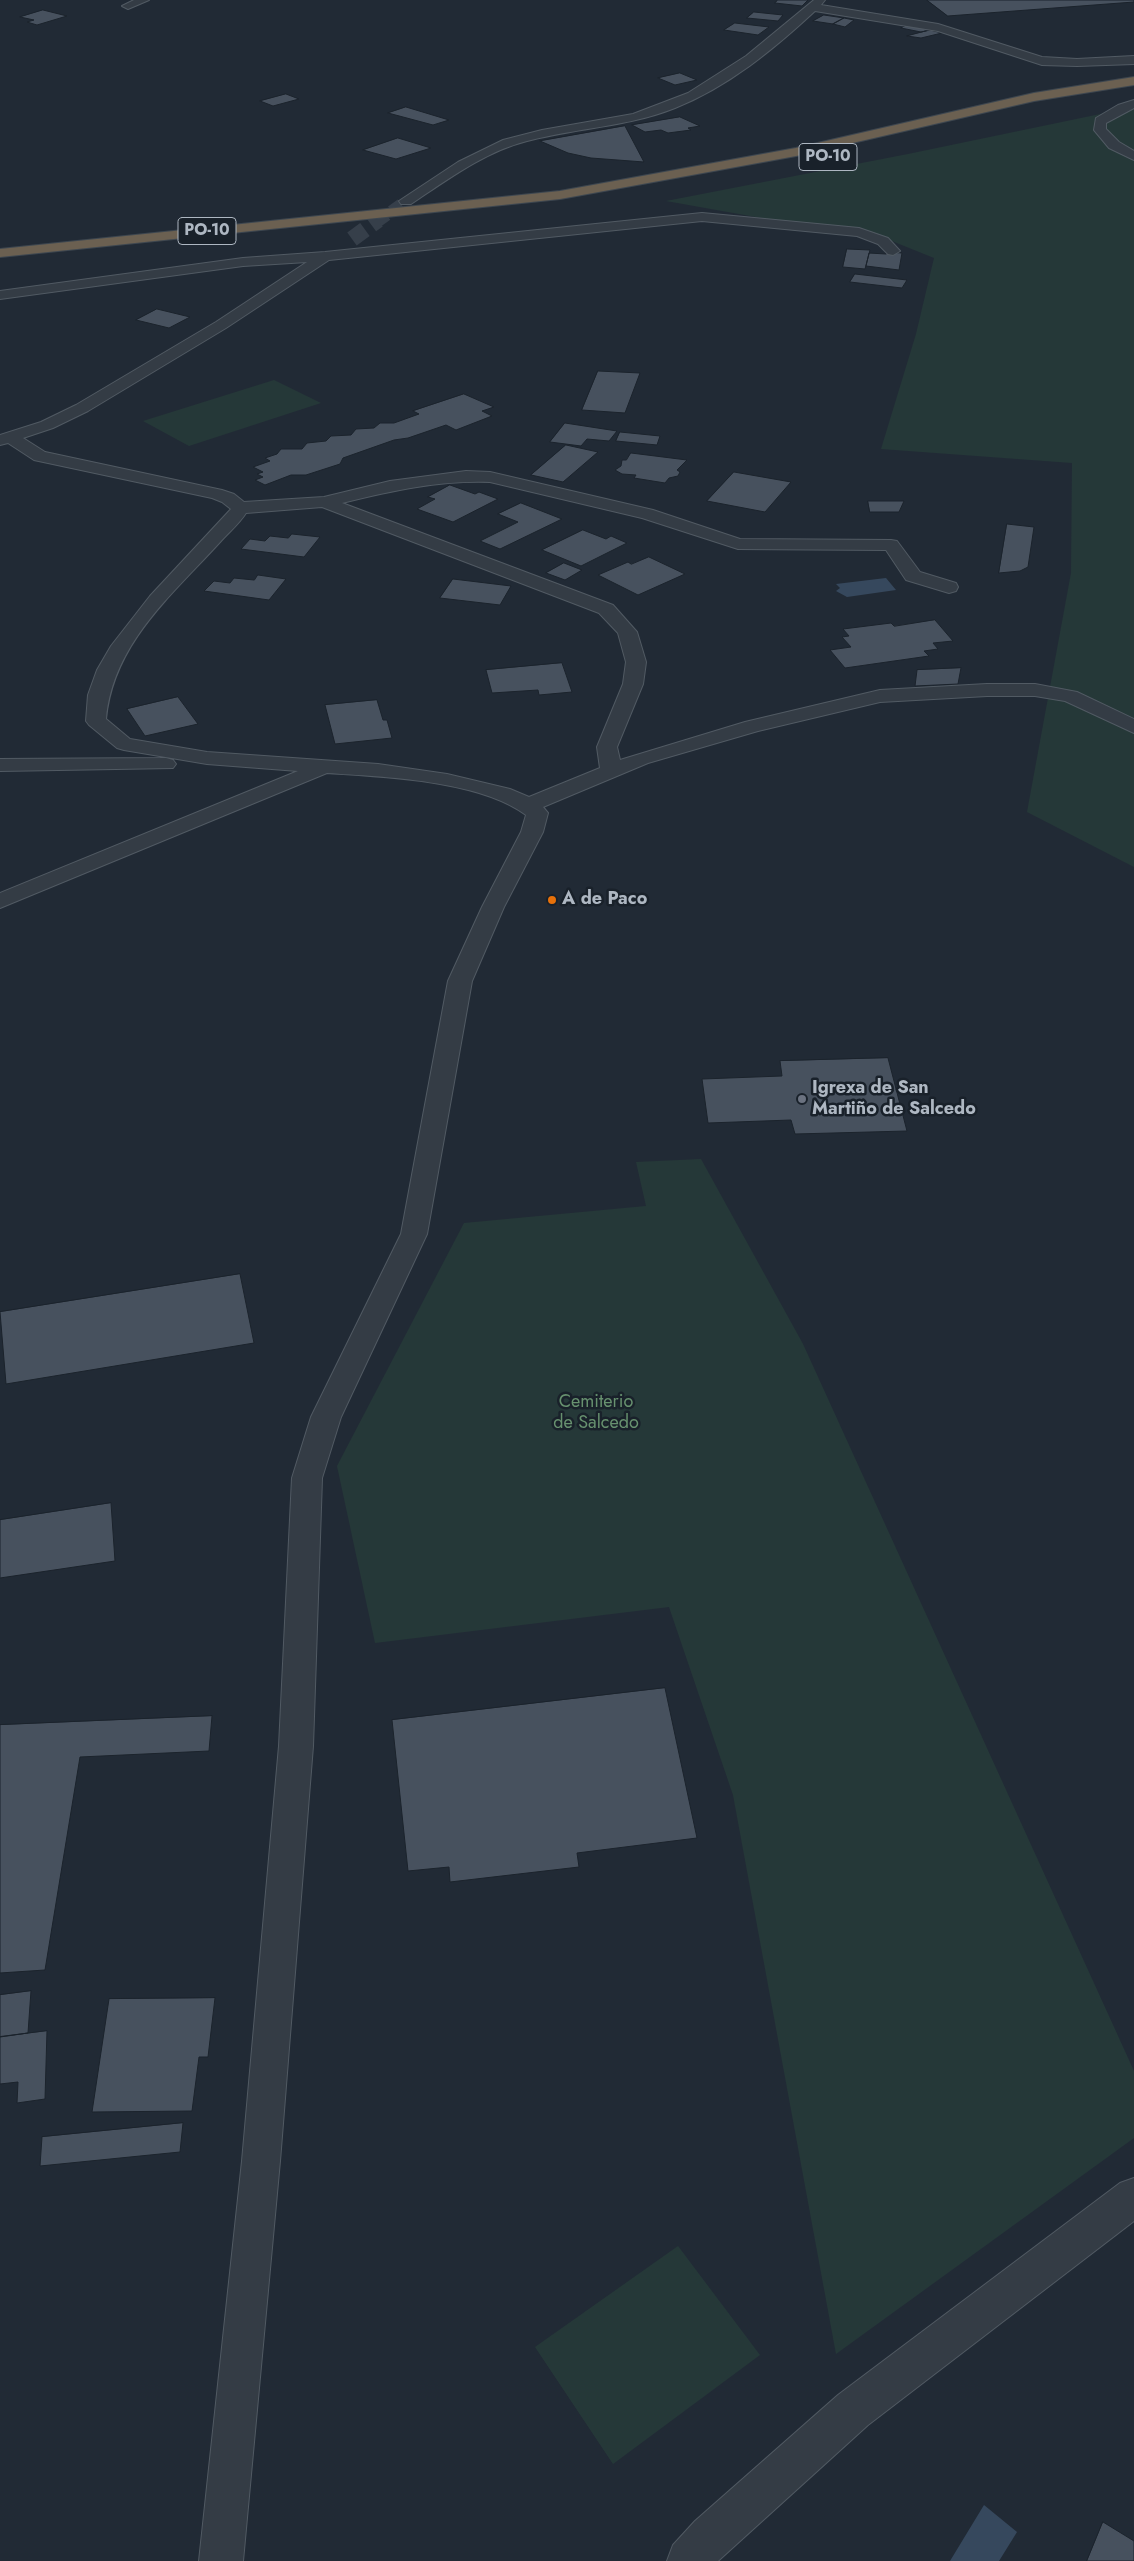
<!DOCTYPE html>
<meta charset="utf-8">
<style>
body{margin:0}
canvas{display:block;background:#212a35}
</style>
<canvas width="1134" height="2561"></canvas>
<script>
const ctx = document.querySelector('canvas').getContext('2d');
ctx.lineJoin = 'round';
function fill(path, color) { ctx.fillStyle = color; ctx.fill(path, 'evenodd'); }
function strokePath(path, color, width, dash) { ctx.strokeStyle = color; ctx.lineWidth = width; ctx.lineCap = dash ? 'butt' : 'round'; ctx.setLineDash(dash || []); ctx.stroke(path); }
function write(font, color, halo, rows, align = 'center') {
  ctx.font = font + ' Jost,sans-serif'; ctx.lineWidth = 5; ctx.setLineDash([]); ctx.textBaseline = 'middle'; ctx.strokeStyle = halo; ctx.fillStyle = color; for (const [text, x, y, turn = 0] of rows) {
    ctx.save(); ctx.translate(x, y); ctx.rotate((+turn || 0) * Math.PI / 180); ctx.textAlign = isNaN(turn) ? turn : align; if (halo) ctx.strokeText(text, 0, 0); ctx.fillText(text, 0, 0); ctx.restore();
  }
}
fill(new Path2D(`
 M 1134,107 L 1134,867 L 1027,812 L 1071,573 L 1072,463 L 881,449 L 916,334 L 934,258 L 862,229 L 767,219 L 666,201 L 908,154 Z
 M 274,380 L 321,403 L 189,446 L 143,421 Z
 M 701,1159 L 803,1344 L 1134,2071 L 1134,2138 L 836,2354 L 733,1795 L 669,1607 L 375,1643 L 337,1466 L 464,1223 L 646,1206 L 636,1162 Z
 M 678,2246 L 760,2355 L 613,2464 L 535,2347 Z`), '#253838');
fill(new Path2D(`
 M 886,578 L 896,590 L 847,597 L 836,591 L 840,588 L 836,584 Z
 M 984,2505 L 1017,2532 L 999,2561 L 950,2561 Z`), '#36485d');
const building = new Path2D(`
 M 778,0 L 808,0 L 802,6 L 775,3 Z
 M 927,0 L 1134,0 L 1134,2 L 948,16 Z
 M 43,10 L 67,16 L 37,25 L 27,22 L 34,20 L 20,17 Z
 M 754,12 L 783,15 L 778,21 L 747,18 Z
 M 824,15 L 844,18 L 833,24 L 813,21 Z
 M 844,18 L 854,20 L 845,27 L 833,24 Z
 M 735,23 L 769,27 L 758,35 L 724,30 Z
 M 907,25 L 930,30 L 921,32 L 901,28 Z
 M 930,30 L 942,33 L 921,38 L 907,36 Z
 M 680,73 L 697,80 L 675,85 L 658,78 Z
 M 286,94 L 299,99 L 273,106 L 260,101 Z
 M 406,107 L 449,120 L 433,125 L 388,113 Z
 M 680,117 L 700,126 L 688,128 L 691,130 L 668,133 L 661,130 L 645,132 L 632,125 Z
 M 625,126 L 644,162 L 591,158 L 568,153 L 540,141 Z
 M 398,138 L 431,148 L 396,159 L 363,150 Z
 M 847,249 L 870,250 L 865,269 L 843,267 Z
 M 886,252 L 902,253 L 899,270 L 866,266 L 869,253 L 886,254 Z
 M 855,274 L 907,280 L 902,288 L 850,282 Z
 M 157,309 L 190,317 L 169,328 L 136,320 Z
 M 598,371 L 640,373 L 625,413 L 582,410 Z
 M 464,394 L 494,407 L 482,411 L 492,416 L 456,430 L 446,425 L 408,438 L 394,440 L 343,458 L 340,464 L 306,475 L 291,475 L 265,485 L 255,480 L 263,477 L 257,474 L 263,472 L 253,467 L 270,461 L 265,458 L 277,454 L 281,449 L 302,449 L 307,443 L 326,441 L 331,436 L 351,435 L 356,429 L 374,428 L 380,423 L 394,423 L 419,414 L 413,411 Z
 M 565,423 L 617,431 L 609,441 L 587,439 L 581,446 L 550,442 Z
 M 620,432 L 660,436 L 657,445 L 616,441 Z
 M 566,445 L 598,452 L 563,482 L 531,475 Z
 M 631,453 L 687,460 L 677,470 L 680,472 L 678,476 L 669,478 L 665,483 L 634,478 L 636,475 L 622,474 L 615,470 L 621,466 L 622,460 L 626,460 Z
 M 734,472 L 791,482 L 765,512 L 707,501 Z
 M 450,485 L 475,494 L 479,492 L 498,499 L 453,522 L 417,509 L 435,499 L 428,497 Z
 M 868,501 L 904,501 L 899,512 L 870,512 Z
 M 521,503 L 562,519 L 500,549 L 480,541 L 518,522 L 498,514 Z
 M 1007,524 L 1034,527 L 1028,567 L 1020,571 L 999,573 Z
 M 583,530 L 606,539 L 611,536 L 627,543 L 581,566 L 542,550 Z
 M 292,534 L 320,537 L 304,557 L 241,549 L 250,539 L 265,541 L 270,536 L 288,538 Z
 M 649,557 L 685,574 L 638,595 L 598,575 L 628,562 L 631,564 Z
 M 564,563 L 582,570 L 565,580 L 546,573 Z
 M 258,575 L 286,579 L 269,600 L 204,591 L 214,581 L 230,583 L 234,578 L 254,580 Z
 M 453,579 L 511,586 L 500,605 L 440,598 Z
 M 935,620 L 953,641 L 933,643 L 938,649 L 924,651 L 929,656 L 845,668 L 830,650 L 851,647 L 842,637 L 849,636 L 843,629 L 891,623 L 894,626 Z
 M 562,663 L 572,692 L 539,695 L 538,690 L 492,693 L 486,670 Z
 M 961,668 L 958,684 L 915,686 L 917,670 Z
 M 178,697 L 198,724 L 145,736 L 127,709 Z
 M 377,700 L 383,720 L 387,720 L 392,738 L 335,744 L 325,705 Z
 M 888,1058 L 907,1131 L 795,1134 L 791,1120 L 708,1123 L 702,1079 L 782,1076 L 780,1061 Z
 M 240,1274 L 254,1343 L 6,1384 L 0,1312 Z
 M 111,1503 L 115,1561 L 0,1578 L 0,1520 Z
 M 665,1688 L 697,1838 L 577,1853 L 579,1867 L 450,1882 L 449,1867 L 408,1871 L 392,1720 Z
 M 212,1716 L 209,1751 L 80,1757 L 45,1970 L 0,1973 L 0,1725 Z
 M 31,1991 L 28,2033 L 0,2037 L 0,1995 Z
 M 215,1998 L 208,2057 L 199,2057 L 192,2111 L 92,2112 L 109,1999 Z
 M 47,2031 L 45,2099 L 17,2103 L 18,2082 L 0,2084 L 0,2037 Z
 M 183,2123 L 180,2152 L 40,2166 L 42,2137 Z
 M 1103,2522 L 1134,2541 L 1134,2561 L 1087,2561 Z`);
fill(building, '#47515e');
strokePath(building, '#1b232c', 1);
strokePath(new Path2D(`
 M 377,222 L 406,201`), '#363f4a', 12, [12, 6]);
strokePath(new Path2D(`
 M 352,239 L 378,220`), '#363f4a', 16, [16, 8]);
const minor = new Path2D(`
 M 134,0 L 149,0 L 128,9 L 122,6 Z
 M 814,0 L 825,0 L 821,5 L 938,24 L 1042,57 L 1077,59 L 1134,56 L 1134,64 L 1077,66 L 1042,65 L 938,31 L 815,11 C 774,49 728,87 675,108 C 628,127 576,128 527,141 C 484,152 447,180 411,204 L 401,204 L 399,201 L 458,162 L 503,140 L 542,130 L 633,114 L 688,93 L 746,56 Z
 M 1134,100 L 1134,108 L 1106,123 L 1106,129 L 1119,142 L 1134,151 L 1134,160 L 1109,148 L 1094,130 L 1096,118 L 1118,105 Z
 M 702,213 L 859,228 L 888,238 L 900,251 L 893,255 L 888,254 L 878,244 L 857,236 L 702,221 L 329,260 L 226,328 L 88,411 L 53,428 L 23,438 L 45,452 L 222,490 L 234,494 L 244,502 L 324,497 L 390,481 L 466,471 L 490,472 L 653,510 L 740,539 L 891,540 L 897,541 L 920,572 L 956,583 L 958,587 L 956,591 L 949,593 L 906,580 L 886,550 L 738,549 L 642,518 L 490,482 C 440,480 390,491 342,503 L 613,605 L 637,632 L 646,662 L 643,684 L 617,747 L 620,760 L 745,722 L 880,690 L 987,684 L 1035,684 L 1077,692 L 1134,719 L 1134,733 L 1065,701 L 1035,696 L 987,696 L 880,702 L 758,731 L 648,763 L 543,807 L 548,813 L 543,832 L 504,907 L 472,981 L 427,1234 L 341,1417 L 322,1478 L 313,1746 L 280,2161 L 243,2561 L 199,2561 L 242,2161 L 279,1746 L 292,1478 L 311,1417 L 401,1234 L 448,981 L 482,907 L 521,832 L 526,815 C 479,780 384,777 327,773 L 0,908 L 0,893 L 298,771 L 207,764 L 124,750 L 117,748 L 89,725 L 86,721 L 88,695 L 97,670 L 111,646 L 150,596 L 231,509 L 222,502 L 212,498 L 34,460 L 8,443 L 0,445 L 0,435 L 41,422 L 76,405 L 216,322 L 307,262 L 243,266 L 0,299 L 0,291 L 243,258 L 325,252 ZM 322,507 L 599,613 L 618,633 L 626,662 L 623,684 L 597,747 L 600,768 L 529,797 L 510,789 L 447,774 L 378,764 L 207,752 L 130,739 L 106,719 C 113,643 172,595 221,541 C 230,531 239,524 246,513 Z
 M 166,758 L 173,760 L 176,764 L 173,768 L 0,771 L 0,759 Z
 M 1134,2178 L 1134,2221 L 868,2425 L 718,2561 L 667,2561 L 673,2545 L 695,2521 L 838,2395 L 1120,2183 Z`);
const highway = new Path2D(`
 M 1134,77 L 1134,85 L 1034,101 L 796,156 L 560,199 L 0,257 L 0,249 L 560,191 L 796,148 L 1034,93 Z`);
strokePath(minor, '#515a63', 2);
strokePath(highway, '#3e4750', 2);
fill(minor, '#343c45');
fill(highway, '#6b6051');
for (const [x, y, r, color] of [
 [552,900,5,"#e8710a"],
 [802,1099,5,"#6b7280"]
]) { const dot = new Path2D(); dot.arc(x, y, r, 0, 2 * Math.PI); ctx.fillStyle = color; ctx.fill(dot); strokePath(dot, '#19212a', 2); }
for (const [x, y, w] of [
 [828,157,58],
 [207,231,58]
]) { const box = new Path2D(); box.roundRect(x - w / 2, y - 13.5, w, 27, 4); ctx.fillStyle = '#19212a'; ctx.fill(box); strokePath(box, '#aeb7c2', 1); }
write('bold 16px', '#aeb7c2', null, [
 ["PO-10",828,157],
 ["PO-10",207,231]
]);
write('bold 18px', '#aeb7c2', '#19212a', [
 ["A de Paco",562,900],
 ["Igrexa de San",812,1089],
 ["Martiño de Salcedo",812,1110]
], 'left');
write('18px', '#67916f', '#19212a', [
 ["Cemiterio",596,1403],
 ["de Salcedo",596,1424]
]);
</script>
